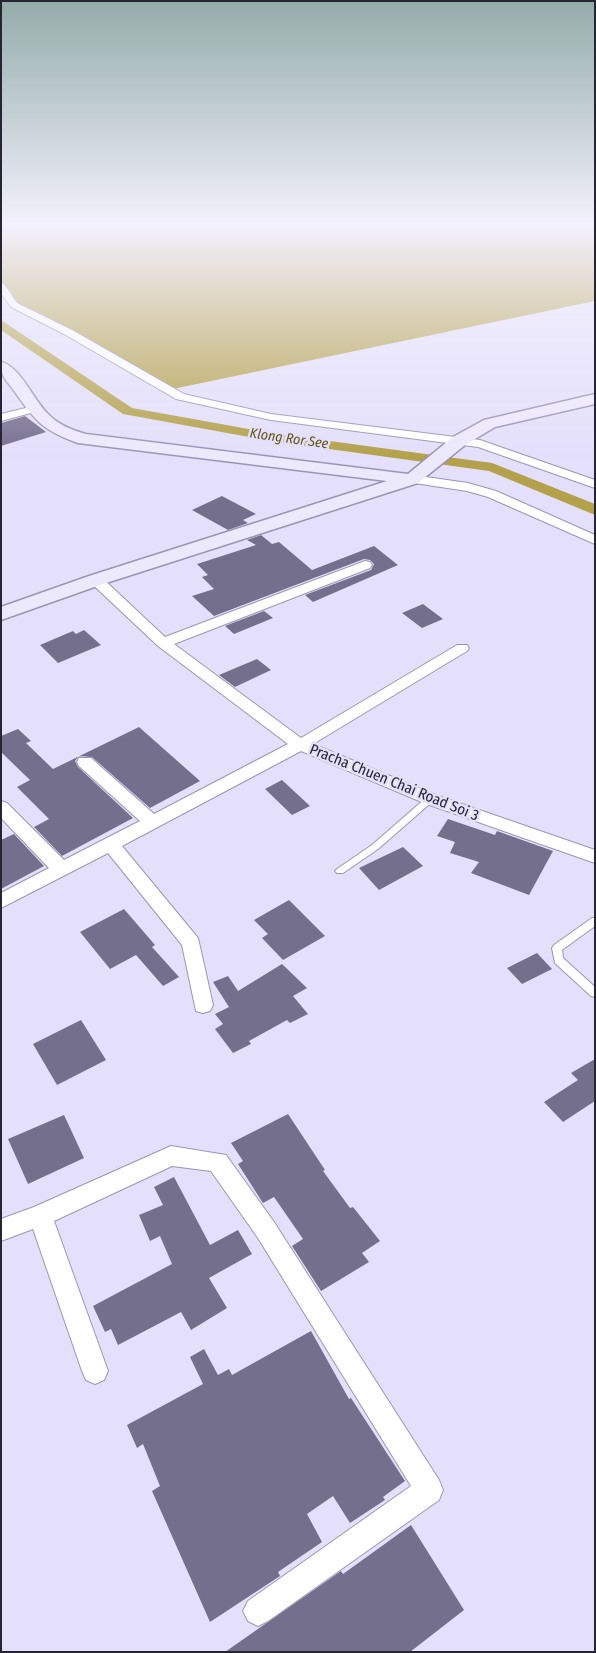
<!DOCTYPE html>
<style>
body{margin:0}
#map{position:relative;width:596px;height:1653px;overflow:hidden;background:#e4e0fb;font-family:"Fira Sans Condensed",sans-serif}
canvas{display:block}
.frame{position:absolute;inset:0;border:2px solid #272531;pointer-events:none}
</style>
<div id="map">
<canvas width="596" height="1653"></canvas>
<div class="frame"></div>
</div>
<script>
const ctx = document.querySelector('canvas').getContext('2d');
ctx.lineJoin = 'round';
function fill(path, color) { ctx.fillStyle = color; ctx.fill(path, 'evenodd'); }
function strokePath(path, color, width, dash) { ctx.strokeStyle = color; ctx.lineWidth = width; ctx.lineCap = dash ? 'butt' : 'round'; ctx.setLineDash(dash || []); ctx.stroke(path); }
function write(font, color, halo, rows, align = 'center') {
  ctx.font = font + ' "Fira Sans Condensed",sans-serif'; ctx.lineWidth = 5; ctx.setLineDash([]); ctx.textBaseline = 'middle'; ctx.strokeStyle = halo; ctx.fillStyle = color; for (const [text, x, y, turn = 0] of rows) {
    ctx.save(); ctx.translate(x, y); ctx.rotate((+turn || 0) * Math.PI / 180); ctx.textAlign = isNaN(turn) ? turn : align; if (halo) ctx.strokeText(text, 0, 0); ctx.fillText(text, 0, 0); ctx.restore();
  }
}
fill(new Path2D(`
 M 1,226 L 595,226 L 595,301 L 168,390 L 7,298 L 1,287 Z`), '#b3a04a');
fill(new Path2D(`
 M 1,320 L 132,408 L 271,433 L 492,463 L 595,504 L 595,515 L 489,471 L 271,441 L 123,414 L 1,330 Z`), '#b3a14b');
fill(new Path2D(`
 M 25,416 L 46,432 L 1,446 L 1,423 Z
 M 222,496 L 256,514 L 243,520 L 248,523 L 228,530 L 192,510 Z
 M 261,535 L 272,544 L 279,542 L 312,570 L 374,546 L 398,565 L 313,602 L 305,595 L 371,570 L 374,564 L 370,560 L 364,559 L 214,616 L 192,596 L 214,589 L 202,577 L 208,575 L 197,564 L 256,545 L 247,540 Z
 M 423,604 L 443,619 L 422,628 L 402,613 Z
 M 264,611 L 273,618 L 234,634 L 225,626 Z
 M 84,630 L 101,645 L 58,663 L 40,645 L 73,631 L 76,634 Z
 M 257,659 L 271,670 L 235,687 L 219,675 Z
 M 139,727 L 200,781 L 150,808 L 92,757 L 79,756 L 75,761 L 78,767 L 133,818 L 62,856 L 34,827 L 49,819 L 17,787 L 30,780 L 1,752 L 1,736 L 18,729 L 31,741 L 26,743 L 53,769 Z
 M 282,780 L 310,806 L 292,815 L 265,789 Z
 M 448,819 L 495,835 L 497,831 L 553,851 L 529,895 L 471,873 L 479,862 L 450,853 L 455,842 L 437,836 Z
 M 14,834 L 44,866 L 1,889 L 1,840 Z
 M 403,847 L 423,866 L 379,890 L 359,868 Z
 M 289,900 L 325,936 L 283,960 L 262,938 L 268,934 L 254,920 Z
 M 124,909 L 155,945 L 152,947 L 179,977 L 163,986 L 136,955 L 110,969 L 80,932 Z
 M 537,953 L 552,969 L 522,984 L 507,968 Z
 M 282,964 L 307,988 L 293,996 L 308,1014 L 290,1023 L 287,1020 L 249,1041 L 251,1044 L 233,1053 L 215,1029 L 223,1024 L 215,1014 L 229,1007 L 213,982 L 228,976 L 238,991 Z
 M 81,1020 L 106,1060 L 57,1085 L 33,1044 Z
 M 595,1059 L 595,1101 L 563,1122 L 544,1102 L 578,1080 L 571,1073 Z
 M 288,1114 L 325,1170 L 323,1171 L 350,1208 L 353,1207 L 380,1241 L 362,1253 L 369,1262 L 321,1291 L 292,1246 L 303,1239 L 274,1197 L 263,1203 L 238,1164 L 243,1161 L 231,1143 Z
 M 64,1115 L 84,1158 L 28,1184 L 8,1139 Z
 M 174,1177 L 210,1245 L 238,1230 L 252,1254 L 209,1278 L 227,1308 L 191,1330 L 181,1312 L 118,1345 L 111,1329 L 105,1332 L 93,1306 L 172,1264 L 160,1236 L 150,1241 L 139,1215 L 163,1205 L 154,1187 Z
 M 311,1331 L 349,1399 L 351,1398 L 405,1481 L 383,1497 L 385,1500 L 350,1523 L 333,1496 L 307,1514 L 322,1542 L 278,1572 L 280,1576 L 210,1622 L 152,1491 L 160,1486 L 143,1444 L 137,1448 L 127,1425 L 203,1384 L 190,1357 L 204,1349 L 218,1375 L 229,1369 L 232,1375 Z
 M 411,1525 L 464,1610 L 410,1652 L 225,1652 L 341,1571 L 343,1574 Z`), '#756f8e');
const lane = new Path2D(`
 M 430,796 L 433,797 L 434,799 L 433,801 L 378,849 L 343,873 L 337,873 L 335,871 L 337,869 L 372,845 L 427,797 Z
 M 592,918 L 595,918 L 595,926 L 562,950 L 563,958 L 595,987 L 595,997 L 591,996 L 555,963 L 552,948 L 554,945 Z`);
const street = new Path2D(`
 M 1,283 L 4,284 L 17,303 L 72,330 L 184,394 L 271,414 L 480,440 L 595,480 L 595,488 L 478,447 L 271,420 L 176,399 L 64,334 L 11,307 L 1,293 Z
 M 34,406 L 40,409 L 38,411 L 1,421 L 1,414 Z
 M 412,475 L 468,483 L 496,491 L 595,535 L 595,544 L 488,497 L 467,491 L 408,482 L 406,479 L 408,476 Z
 M 365,561 L 370,562 L 372,565 L 370,568 L 174,644 L 301,738 L 457,645 L 467,645 L 469,648 L 467,651 L 313,744 L 436,795 L 595,850 L 595,863 L 424,803 L 301,751 L 122,846 L 198,938 L 213,1005 L 210,1011 L 203,1013 L 196,1011 L 182,945 L 108,853 L 1,908 L 1,893 L 49,868 L 1,818 L 1,801 L 7,803 L 64,860 L 140,821 L 79,766 L 77,762 L 79,758 L 91,758 L 154,814 L 288,744 L 158,646 L 91,583 L 89,580 L 91,577 L 101,577 L 165,637 Z
 M 171,1146 L 226,1155 L 274,1222 L 439,1480 L 443,1490 L 439,1500 L 268,1621 L 258,1626 L 248,1621 L 243,1611 L 248,1601 L 411,1486 L 258,1238 L 211,1171 L 172,1166 L 54,1221 L 108,1371 L 104,1380 L 95,1384 L 86,1380 L 82,1371 L 33,1229 L 1,1241 L 1,1219 L 34,1207 Z`);
const secondary = new Path2D(`
 M 1,362 C 20,366 34,401 48,414 C 58,425 72,430 86,434 L 408,474 L 453,437 L 484,420 L 595,394 L 595,404 L 495,427 L 465,445 L 418,483 L 103,584 L 1,620 L 1,607 L 89,576 L 387,481 L 78,443 C 44,431 35,421 15,392 C 6,379 1,378 1,362 Z`);
strokePath(lane, '#9b95b5', 2);
strokePath(street, '#9b95b5', 2);
strokePath(secondary, '#9b95b5', 3);
fill(lane, '#fff');
fill(street, '#fff');
fill(secondary, '#ede9fc');
const sky = ctx.createLinearGradient(0, 0, 0, 458);
sky.addColorStop(0, '#93aca9');
sky.addColorStop(0.49, '#f3f1fd');
sky.addColorStop(1, '#f3f1fd00');
ctx.fillStyle = sky;
ctx.fillRect(0, 0, 596, 458);
write('italic 14px', '#635615', '#e4e0fb', [
 ["Klong Ror See",289,439,8]
]);
write('15px', '#272531', '#e4e0fb', [
 ["Pracha Chuen Chai Road Soi 3",394,783,22]
]);
</script>
